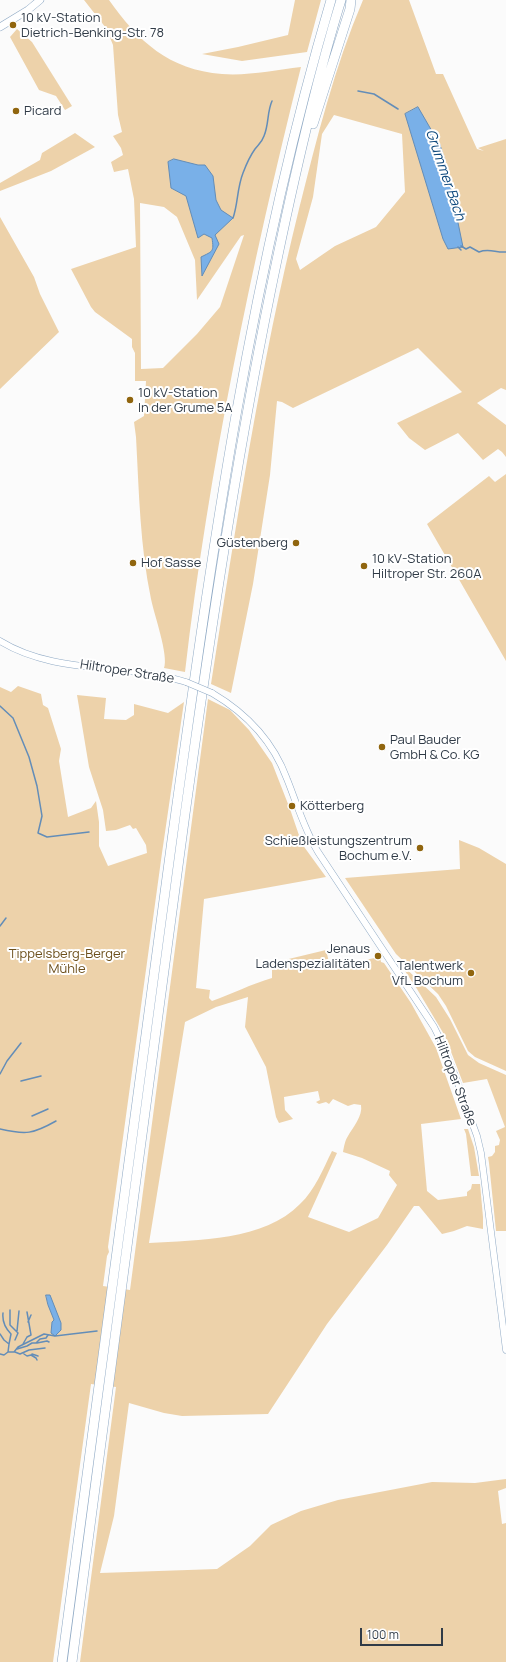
<!DOCTYPE html>
<meta charset="utf-8">
<style>
body{margin:0}
#map{position:relative;width:506px;height:1662px;overflow:hidden;background:#fbfbfb;font-family:Manrope,sans-serif}
canvas{display:block}
.scale{position:absolute;left:360px;top:1628px;width:83px;height:18px;box-sizing:border-box;border:2px solid #303b47;border-top:0;padding-left:5px;font-size:12px;line-height:14px;white-space:nowrap;color:#303b47;-webkit-text-stroke:3px #fff;paint-order:stroke}
</style>
<div id="map">
<canvas width="506" height="1662"></canvas>
<div class="scale">100 m</div>
</div>
<script>
const ctx = document.querySelector('canvas').getContext('2d');
ctx.lineJoin = 'round';
function fill(path, color) { ctx.fillStyle = color; ctx.fill(path, 'evenodd'); }
function strokePath(path, color, width, dash) { ctx.strokeStyle = color; ctx.lineWidth = width; ctx.lineCap = dash ? 'butt' : 'round'; ctx.setLineDash(dash || []); ctx.stroke(path); }
function write(font, color, halo, rows, align = 'center') {
  ctx.font = font + ' Manrope,sans-serif'; ctx.lineWidth = 4; ctx.setLineDash([]); ctx.textBaseline = 'middle'; ctx.strokeStyle = halo; ctx.fillStyle = color; for (const [text, x, y, turn = 0] of rows) {
    ctx.save(); ctx.translate(x, y); ctx.rotate((+turn || 0) * Math.PI / 180); ctx.textAlign = isNaN(turn) ? turn : align; if (halo) ctx.strokeText(text, 0, 0); ctx.fillText(text, 0, 0); ctx.restore();
  }
}
fill(new Path2D(`
 M 84,0 L 109,0 C 138,41 169,70 222,74 C 248,76 275,70 301,67 C 251,266 209,468 185,672 L 164,668 C 169,656 154,614 151,599 C 140,546 139,492 136,437 L 134,422 L 144,416 L 146,381 L 135,381 L 135,353 L 132,347 L 132,339 L 95,312 L 91,307 L 71,269 L 136,247 L 134,199 L 128,169 L 114,172 L 111,162 L 123,155 L 121,148 L 113,136 L 122,132 L 118,115 L 113,45 L 106,28 ZM 140,203 L 164,207 L 177,217 L 195,260 L 197,300 L 241,236 L 244,235 L 220,307 L 197,334 L 163,368 L 141,369 Z
 M 295,0 L 321,0 L 307,52 L 242,61 L 202,54 L 238,47 L 288,35 Z
 M 363,0 L 409,0 L 436,74 L 443,74 L 477,149 L 484,151 L 478,148 L 506,139 L 506,390 L 501,388 L 477,403 L 506,425 L 506,457 L 502,452 L 498,449 L 483,460 L 458,433 L 425,450 L 409,438 L 397,423 L 462,392 L 418,348 L 293,408 L 282,402 L 277,401 L 270,475 L 253,584 L 231,693 L 211,684 C 236,525 260,366 299,209 C 317,138 334,68 363,0 ZM 334,115 L 402,134 L 405,192 L 376,227 L 335,246 L 300,270 L 296,259 L 313,197 L 322,134 Z
 M 17,29 L 32,42 L 72,106 L 65,110 L 56,96 L 39,90 L 10,37 Z
 M 75,133 L 95,147 L 51,171 L 0,191 L 0,183 L 40,160 L 42,153 Z
 M 0,217 L 34,277 L 40,294 L 59,332 L 0,389 Z
 M 506,474 L 506,661 L 427,524 L 489,476 L 495,482 Z
 M 18,686 L 41,694 L 43,705 L 48,708 L 61,749 L 59,761 L 68,817 L 91,808 L 96,801 L 99,822 L 99,846 L 108,866 L 147,853 L 146,845 L 136,828 L 133,829 L 130,825 L 116,830 L 106,831 L 103,810 L 89,767 L 77,695 L 106,698 L 104,719 L 126,720 L 134,715 L 134,704 L 168,713 L 184,702 L 162,853 L 108,1247 L 109,1252 L 107,1256 L 103,1286 L 130,1290 L 208,699 L 230,710 L 249,730 L 272,763 L 290,809 L 302,844 L 326,877 L 204,899 L 196,988 L 210,990 L 209,998 L 212,1001 C 232,994 251,984 272,978 L 272,963 L 326,950 L 329,962 L 334,966 L 380,957 L 381,962 L 384,963 L 411,1003 L 436,1048 L 461,1119 L 421,1124 L 427,1191 L 438,1200 L 467,1196 L 467,1192 L 471,1189 L 472,1184 L 480,1184 L 483,1217 L 483,1229 L 467,1226 L 454,1231 L 442,1234 L 419,1206 L 414,1206 L 387,1245 L 327,1324 L 268,1414 L 182,1416 L 164,1413 L 129,1403 L 114,1516 L 100,1573 L 217,1569 L 250,1546 L 271,1525 L 301,1511 L 338,1500 L 432,1482 L 475,1483 L 506,1479 L 506,1488 L 498,1491 L 502,1524 L 506,1523 L 506,1662 L 80,1662 L 116,1387 L 91,1384 L 53,1662 L 0,1662 L 0,687 L 11,692 ZM 248,997 L 245,1027 L 266,1067 L 276,1117 L 279,1123 L 293,1119 L 285,1110 L 284,1097 L 318,1091 L 320,1100 L 316,1102 L 319,1104 L 326,1102 L 329,1104 L 333,1099 L 348,1106 L 354,1104 L 361,1105 C 363,1116 353,1127 348,1136 C 345,1140 344,1147 343,1152 L 362,1158 L 390,1171 L 389,1175 L 397,1185 L 378,1218 L 349,1232 L 308,1217 L 337,1153 L 332,1151 C 323,1169 315,1190 300,1204 C 264,1241 198,1240 149,1243 L 185,1022 L 216,1007 Z
 M 459,840 L 479,848 L 506,864 L 506,1071 L 475,1057 L 468,1051 L 446,1006 L 438,994 L 396,954 L 345,878 L 460,869 Z
 M 399,962 L 436,997 L 450,1019 L 468,1055 L 479,1063 L 506,1075 L 506,1231 L 496,1231 L 489,1163 L 488,1157 L 492,1156 L 495,1152 L 495,1146 L 499,1145 L 500,1140 L 496,1131 L 505,1127 L 487,1079 L 463,1083 L 445,1036 L 417,989 Z
 M 464,1129 L 468,1129 L 474,1147 L 479,1176 L 471,1176 L 466,1134 Z`), '#edd2aa');
const water = new Path2D(`
 M 418,107 L 440,145 L 446,164 L 463,247 L 448,249 L 443,239 L 405,114 Z
 M 174,159 L 198,165 L 205,165 L 213,176 L 216,200 L 221,210 L 233,218 L 215,235 L 219,244 L 202,276 L 201,257 C 213,251 214,252 212,238 L 204,234 L 198,238 L 186,196 L 171,188 L 168,162 Z
 M 46,1295 L 50,1295 L 61,1323 L 61,1330 L 55,1336 L 51,1333 L 52,1322 L 54,1320 L 48,1305 Z`);
fill(water, '#79b0e8');
strokePath(water, '#638db8', 1);
strokePath(new Path2D(`
 M 358,91 L 374,94 L 398,109
 M 233,218 C 238,204 237,188 243,173 C 246,165 250,156 255,149 C 259,144 262,142 264,136 C 269,124 267,112 272,101
 M 461,246 L 466,249 L 470,247 L 479,252 C 489,248 496,253 506,252
 M 458,247 L 461,250
 M 0,706 L 13,718 L 29,757 L 37,786 L 42,816 L 38,833 L 47,837 L 89,832
 M 0,926 L 6,918
 M 0,1074 L 7,1061 L 21,1043
 M 21,1081 L 41,1076
 M 32,1116 L 48,1109
 M 0,1129 C 26,1135 33,1134 56,1121
 M 10,1310 L 10,1325 L 18,1333 L 15,1340
 M 3,1313 C 2,1322 5,1328 11,1334 L 9,1344
 M 28,1322 L 31,1315
 M 17,1331 L 19,1311
 M 0,1334 L 4,1340 L 9,1344 L 8,1352
 M 37,1343 L 47,1341 L 49,1342
 M 23,1344 L 27,1337 L 31,1335 L 27,1312
 M 17,1349 L 27,1346 L 32,1343 L 36,1343 L 40,1339 L 46,1338 L 48,1335
 M 15,1352 L 20,1354 L 29,1350 L 45,1348
 M 0,1354 L 4,1355 L 8,1352 L 14,1352 L 18,1347 L 44,1334 L 55,1336 L 97,1331
 M 24,1354 L 27,1356 L 31,1355 L 36,1358 L 37,1360
 M 32,1354 L 38,1356`), '#638db8', 1.5);
const tertiary = new Path2D(`
 M 0,641 C 55,675 125,663 186,682
 M 212,693 C 246,713 273,741 287,779 C 297,804 304,829 318,852 L 434,1027 L 443,1045 L 457,1081 L 477,1136 L 481,1153 L 506,1350`);
const secondary = new Path2D(`
 M 0,27 L 28,10 L 40,0`);
const motorway = new Path2D(`
 M 313,124 L 350,9 L 351,0
 M 62,1662 C 99,1388 135,1114 172,840 C 211,558 250,273 331,0
 M 72,1662 C 109,1379 147,1097 185,814 C 211,627 239,440 278,255 C 296,169 315,84 341,0`);
strokePath(tertiary, '#90aac5', 7);
strokePath(secondary, '#90aac5', 8);
strokePath(motorway, '#90aac5', 10);
strokePath(tertiary, '#fff', 6);
strokePath(secondary, '#fff', 7);
strokePath(motorway, '#fff', 9);
const tertiaryBridge = new Path2D(`
 M 186,682 L 212,693`);
strokePath(tertiaryBridge, '#90aac5', 7, []);
strokePath(tertiaryBridge, '#fff', 6);
for (const [x, y, r, color] of [
 [13,25,4,"#90650e"],
 [16,111,4,"#90650e"],
 [130,400,4,"#90650e"],
 [296,543,4,"#90650e"],
 [133,563,4,"#90650e"],
 [364,566,4,"#90650e"],
 [382,747,4,"#90650e"],
 [292,806,4,"#90650e"],
 [420,848,4,"#90650e"],
 [378,956,4,"#90650e"],
 [471,973,4,"#90650e"]
]) { const dot = new Path2D(); dot.arc(x, y, r, 0, 2 * Math.PI); ctx.fillStyle = color; ctx.fill(dot); strokePath(dot, '#fff', 1.5); }
write('13px', '#303b47', '#fff', [
 ["10 kV-Station",21,18],
 ["Dietrich-Benking-Str. 78",21,33],
 ["Picard",24,111],
 ["10 kV-Station",138,393],
 ["In der Grume 5A",138,408],
 ["Güstenberg",288,543,"right"],
 ["10 kV-Station",372,559],
 ["Hiltroper Str. 260A",372,574],
 ["Hof Sasse",141,563],
 ["Paul Bauder",390,740],
 ["GmbH & Co. KG",390,755],
 ["Kötterberg",300,806],
 ["Schießleistungszentrum",412,841,"right"],
 ["Bochum e.V.",412,856,"right"],
 ["Jenaus",370,949,"right"],
 ["Ladenspezialitäten",370,964,"right"],
 ["Talentwerk",463,966,"right"],
 ["VfL Bochum",463,981,"right"]
], 'left');
write('13px', '#303b47', '#fff', [
 ["Hiltroper Straße",127,672,9],
 ["Hiltroper Straße",455,1081,69]
]);
write('13px', '#6c4f1b', '#fff', [
 ["Tippelsberg-Berger",67,954],
 ["Mühle",67,969]
]);
write('italic 14px', '#0e497d', '#fff', [
 ["Grummer Bach",445,175,71]
]);
</script>
